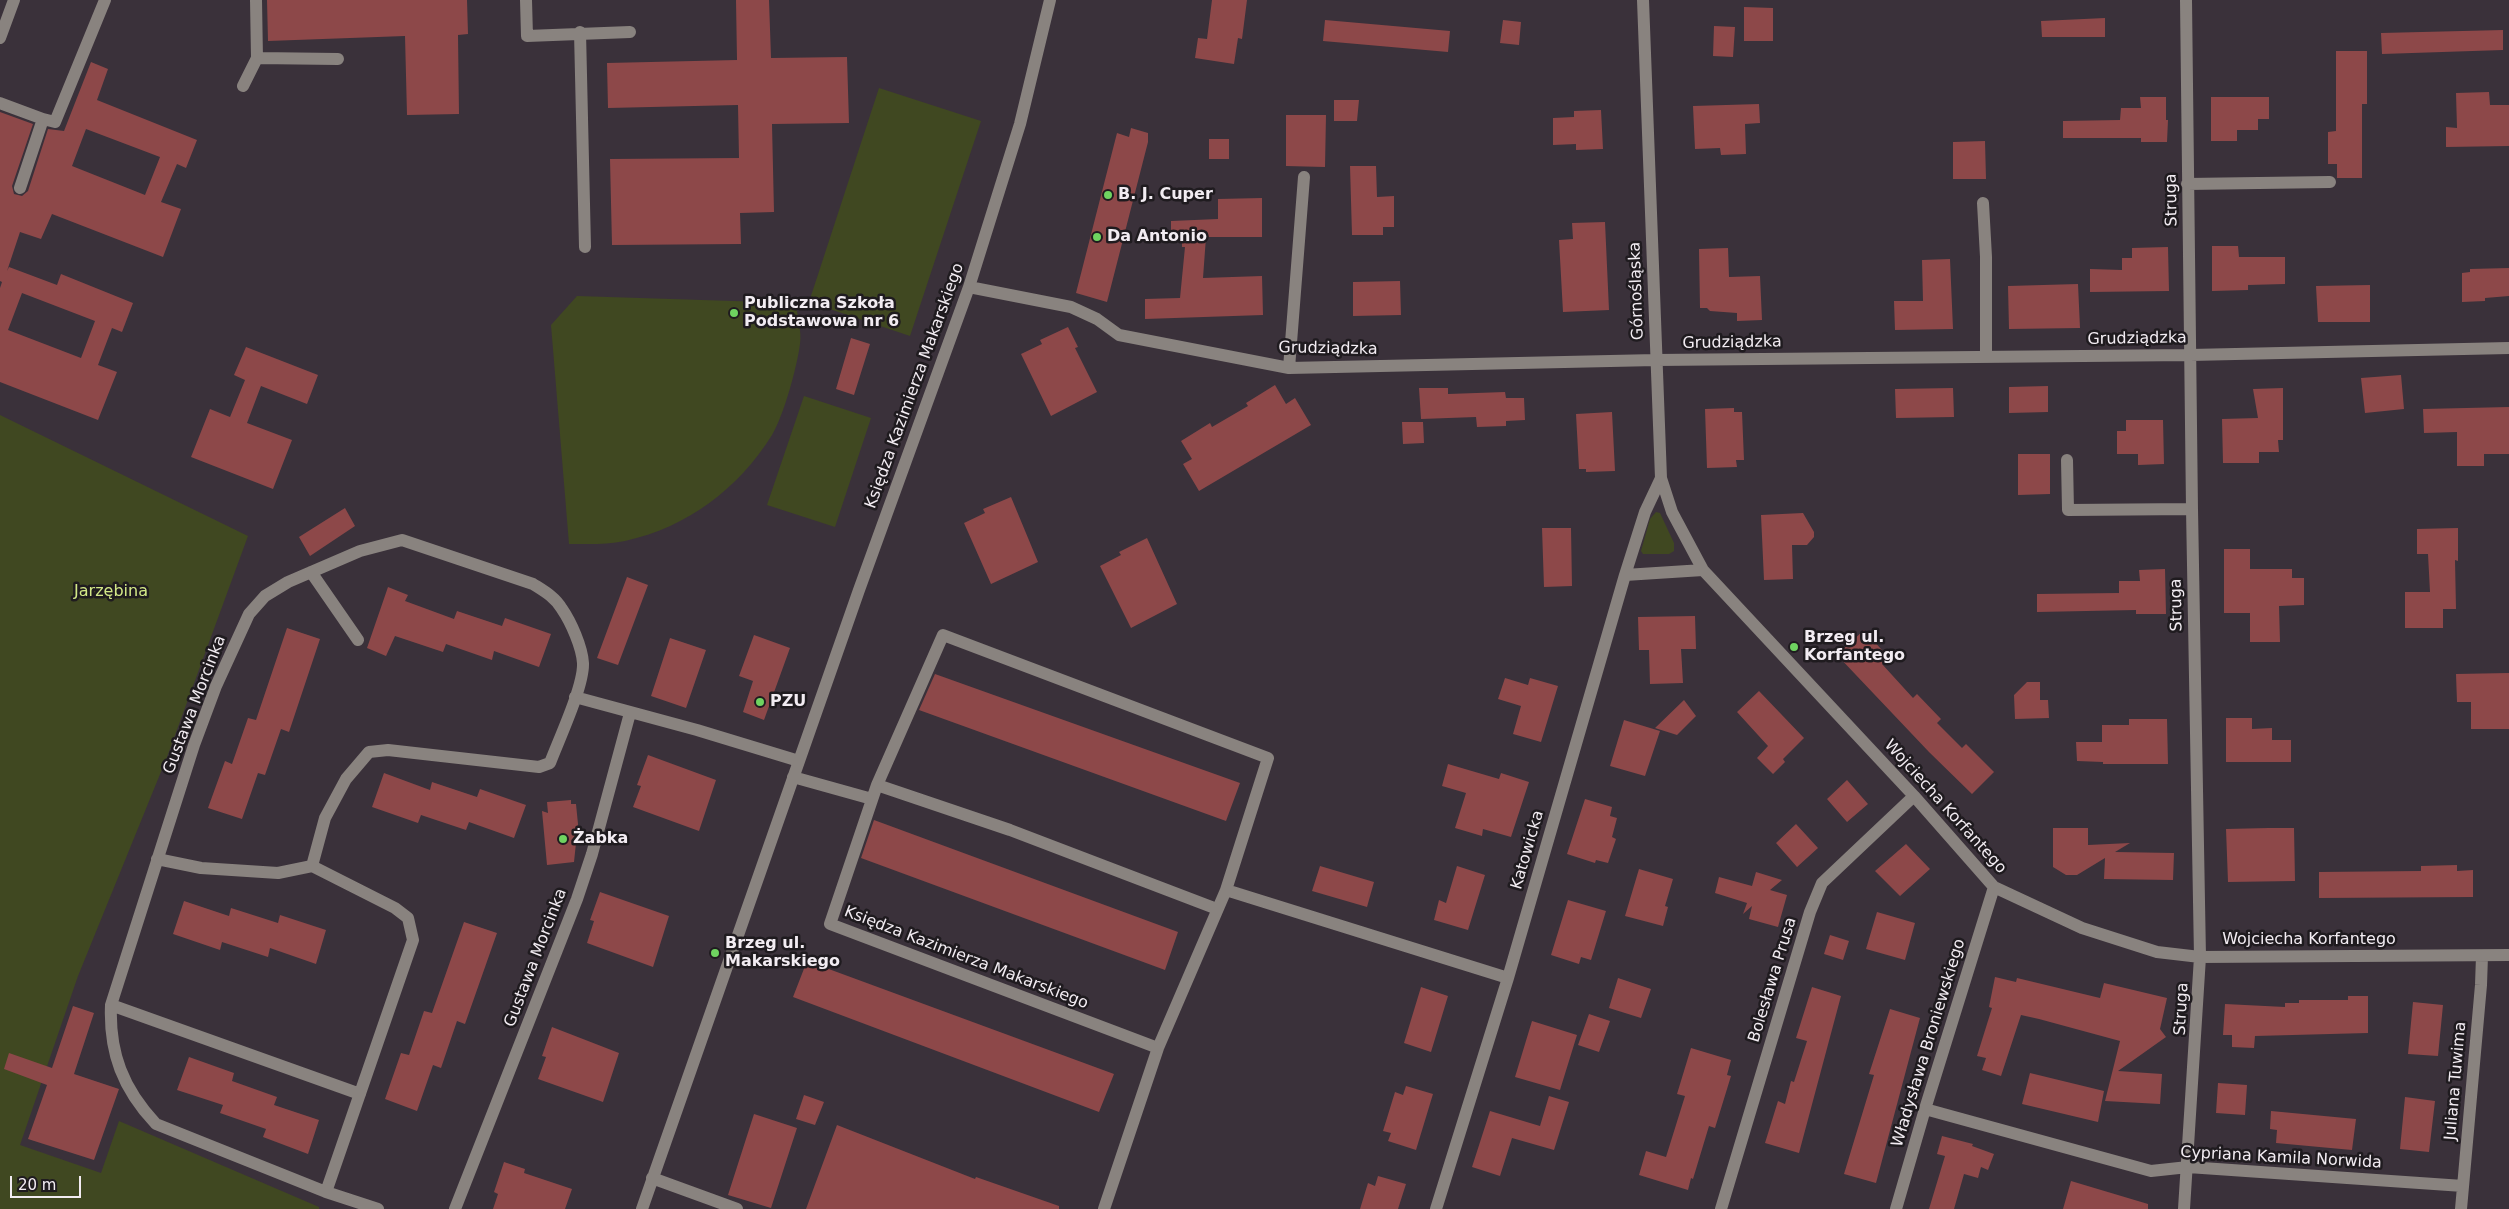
<!DOCTYPE html>
<meta charset="utf-8">
<style>
body{margin:0}
#map{position:relative;width:2509px;height:1209px;overflow:hidden;background:#3a313a;font-family:"DejaVu Sans",sans-serif}
canvas{display:block}
.scale{position:absolute;left:10px;top:1176px;width:71px;height:22px;box-sizing:border-box;border:2px solid #f2ecf2;border-top:0;padding-left:6px;font-size:15px;line-height:18px;white-space:nowrap;color:#f2ecf2;-webkit-text-stroke:4px #1f1b1f;paint-order:stroke}
</style>
<div id="map">
<canvas width="2509" height="1209"></canvas>
<div class="scale">20 m</div>
</div>
<script>
const ctx = document.querySelector('canvas').getContext('2d');
ctx.lineJoin = 'round';
function fill(path, color) { ctx.fillStyle = color; ctx.fill(path, 'evenodd'); }
function strokePath(path, color, width, dash) { ctx.strokeStyle = color; ctx.lineWidth = width; ctx.lineCap = dash ? 'butt' : 'round'; ctx.setLineDash(dash || []); ctx.stroke(path); }
function write(font, color, halo, rows, align = 'center') {
  ctx.font = font + ' "DejaVu Sans",sans-serif'; ctx.lineWidth = 5; ctx.setLineDash([]); ctx.textBaseline = 'middle'; ctx.strokeStyle = halo; ctx.fillStyle = color; for (const [text, x, y, turn = 0] of rows) {
    ctx.save(); ctx.translate(x, y); ctx.rotate((+turn || 0) * Math.PI / 180); ctx.textAlign = isNaN(turn) ? turn : align; if (halo) ctx.strokeText(text, 0, 0); ctx.fillText(text, 0, 0); ctx.restore();
  }
}
fill(new Path2D(`
 M 879,88 L 981,121 L 910,336 L 809,302 Z
 M 577,296 L 796,303 C 797,316 802,331 800,344 C 797,367 784,415 772,435 C 738,489 688,527 625,541 C 607,545 587,544 569,544 L 551,325 Z
 M 804,396 L 871,418 L 835,527 L 767,505 Z
 M 0,415 L 248,536 L 167,757 L 78,976 L 20,1145 L 101,1173 L 119,1121 L 319,1207 L 319,1209 L 0,1209 Z
 M 1656,512 L 1660,513 L 1674,543 L 1674,551 L 1669,554 L 1643,554 L 1641,551 L 1650,519 Z`), '#404821');
fill(new Path2D(`
 M 267,0 L 467,0 L 468,34 L 458,35 L 459,114 L 407,115 L 405,36 L 268,41 Z
 M 736,0 L 769,0 L 771,58 L 847,57 L 849,123 L 772,124 L 774,212 L 740,213 L 741,244 L 612,245 L 610,159 L 739,158 L 738,105 L 608,108 L 607,63 L 737,60 Z
 M 1212,0 L 1247,0 L 1242,39 L 1238,38 L 1234,64 L 1195,58 L 1198,38 L 1207,39 Z
 M 1744,7 L 1773,8 L 1773,41 L 1744,41 Z
 M 2105,18 L 2105,37 L 2042,37 L 2041,21 Z
 M 1325,20 L 1450,31 L 1448,52 L 1323,41 Z
 M 1503,20 L 1521,22 L 1519,45 L 1500,43 Z
 M 1714,26 L 1735,27 L 1733,57 L 1713,56 Z
 M 2503,30 L 2503,50 L 2382,54 L 2381,33 Z
 M 2336,51 L 2367,51 L 2367,104 L 2362,104 L 2362,178 L 2337,178 L 2337,164 L 2328,164 L 2328,132 L 2336,131 Z
 M 91,62 L 108,69 L 97,100 L 197,140 L 186,168 L 177,164 L 161,202 L 181,209 L 163,257 L 52,214 L 41,239 L 20,232 L 7,271 L 9,267 L 57,285 L 61,274 L 133,303 L 122,332 L 112,328 L 98,365 L 117,372 L 98,420 L 0,382 L 0,288 L 2,282 L 0,281 L 0,112 L 33,124 L 12,186 L 14,194 L 22,196 L 28,191 L 48,129 L 64,131 ZM 86,129 L 160,157 L 145,195 L 72,166 ZM 22,293 L 95,321 L 81,358 L 8,330 Z
 M 2489,92 L 2490,105 L 2509,105 L 2509,146 L 2446,147 L 2446,127 L 2457,128 L 2456,93 Z
 M 2140,97 L 2166,97 L 2166,120 L 2168,120 L 2167,142 L 2141,142 L 2141,138 L 2063,138 L 2063,121 L 2120,120 L 2121,108 L 2141,108 Z
 M 2211,97 L 2269,97 L 2269,119 L 2258,119 L 2258,130 L 2237,130 L 2237,141 L 2211,141 Z
 M 1334,100 L 1359,100 L 1357,121 L 1334,121 Z
 M 1759,104 L 1760,123 L 1745,124 L 1746,154 L 1721,155 L 1720,148 L 1695,149 L 1693,106 Z
 M 1601,110 L 1603,149 L 1576,150 L 1576,144 L 1553,145 L 1553,118 L 1574,117 L 1574,111 Z
 M 1286,115 L 1326,115 L 1325,167 L 1286,166 Z
 M 1131,128 L 1148,133 L 1148,142 L 1107,302 L 1076,293 L 1117,133 L 1129,137 Z
 M 1209,139 L 1229,139 L 1229,159 L 1209,159 Z
 M 1985,141 L 1986,179 L 1953,179 L 1953,142 Z
 M 1350,166 L 1376,166 L 1377,197 L 1394,196 L 1394,227 L 1383,227 L 1383,235 L 1352,235 Z
 M 1262,198 L 1262,237 L 1206,237 L 1203,278 L 1262,276 L 1263,315 L 1145,319 L 1145,299 L 1180,298 L 1185,247 L 1182,247 L 1182,238 L 1171,238 L 1171,221 L 1218,219 L 1218,199 Z
 M 1605,222 L 1609,310 L 1563,312 L 1559,240 L 1573,239 L 1572,223 Z
 M 2212,246 L 2238,246 L 2239,257 L 2285,257 L 2285,284 L 2248,285 L 2248,290 L 2212,291 Z
 M 2168,247 L 2169,291 L 2090,292 L 2090,269 L 2122,270 L 2122,258 L 2132,258 L 2132,248 Z
 M 1728,248 L 1729,277 L 1760,276 L 1762,320 L 1737,321 L 1737,313 L 1710,311 L 1707,308 L 1700,308 L 1699,249 Z
 M 1950,259 L 1953,329 L 1895,330 L 1894,301 L 1923,301 L 1922,260 Z
 M 2509,268 L 2509,296 L 2485,298 L 2485,301 L 2462,302 L 2462,273 L 2470,272 L 2470,269 Z
 M 1400,281 L 1401,315 L 1353,316 L 1353,282 Z
 M 2078,284 L 2080,328 L 2009,329 L 2008,286 Z
 M 2370,285 L 2370,322 L 2318,322 L 2316,286 Z
 M 1068,327 L 1078,347 L 1075,348 L 1097,392 L 1051,416 L 1021,354 L 1042,344 L 1040,340 Z
 M 851,338 L 870,344 L 854,395 L 836,389 Z
 M 246,347 L 318,375 L 307,404 L 261,386 L 247,423 L 292,440 L 273,489 L 191,457 L 210,409 L 230,417 L 245,380 L 234,375 Z
 M 2401,375 L 2404,409 L 2365,413 L 2361,378 Z
 M 1275,385 L 1286,404 L 1295,398 L 1311,425 L 1199,491 L 1183,464 L 1192,459 L 1181,441 L 1210,423 L 1212,427 L 1248,406 L 1246,403 Z
 M 2048,386 L 2048,412 L 2009,413 L 2009,387 Z
 M 1419,388 L 1448,388 L 1448,394 L 1505,392 L 1506,398 L 1524,398 L 1525,420 L 1506,421 L 1506,426 L 1477,427 L 1476,417 L 1421,419 Z
 M 1953,388 L 1954,417 L 1896,418 L 1895,389 Z
 M 2283,388 L 2283,440 L 2278,440 L 2279,452 L 2259,452 L 2259,463 L 2223,463 L 2222,419 L 2258,418 L 2253,389 Z
 M 2509,407 L 2509,454 L 2484,454 L 2484,466 L 2457,466 L 2457,432 L 2424,433 L 2423,409 Z
 M 1734,408 L 1734,412 L 1742,412 L 1744,460 L 1736,460 L 1737,467 L 1707,468 L 1705,409 Z
 M 1612,412 L 1615,471 L 1586,472 L 1586,469 L 1579,469 L 1576,414 Z
 M 2126,420 L 2163,420 L 2164,464 L 2138,465 L 2138,454 L 2117,454 L 2117,431 L 2126,431 Z
 M 1402,422 L 1423,422 L 1424,443 L 1403,444 Z
 M 2018,454 L 2050,454 L 2050,494 L 2018,495 Z
 M 1011,497 L 1038,562 L 991,584 L 964,523 L 985,513 L 983,509 Z
 M 345,508 L 355,526 L 310,556 L 299,537 Z
 M 1803,513 L 1814,532 L 1814,537 L 1807,545 L 1792,545 L 1793,579 L 1764,580 L 1761,515 Z
 M 1542,528 L 1571,528 L 1572,586 L 1544,587 Z
 M 2458,528 L 2458,561 L 2455,560 L 2456,609 L 2443,609 L 2443,628 L 2405,628 L 2405,592 L 2430,592 L 2428,554 L 2417,554 L 2417,529 Z
 M 1147,538 L 1177,604 L 1131,628 L 1100,566 L 1121,555 L 1119,552 Z
 M 2224,549 L 2250,549 L 2250,569 L 2292,569 L 2292,578 L 2304,578 L 2304,605 L 2279,606 L 2280,642 L 2250,642 L 2250,613 L 2224,613 Z
 M 2165,569 L 2166,614 L 2136,614 L 2136,610 L 2037,612 L 2037,594 L 2119,593 L 2119,581 L 2140,581 L 2139,570 Z
 M 627,577 L 648,585 L 618,665 L 597,658 Z
 M 388,587 L 408,595 L 405,601 L 454,619 L 457,611 L 502,626 L 505,618 L 551,634 L 539,667 L 494,651 L 492,660 L 446,644 L 443,652 L 395,636 L 386,656 L 367,648 Z
 M 1695,616 L 1696,649 L 1681,649 L 1683,683 L 1650,684 L 1649,650 L 1639,650 L 1638,617 Z
 M 287,628 L 320,639 L 289,732 L 281,729 L 265,775 L 258,773 L 242,819 L 208,808 L 225,761 L 232,764 L 248,718 L 256,720 Z
 M 1864,630 L 1889,658 L 1882,664 L 1913,698 L 1917,694 L 1941,719 L 1937,723 L 1962,748 L 1966,744 L 1994,772 L 1972,794 L 1929,752 L 1837,655 Z
 M 754,635 L 790,648 L 764,720 L 743,712 L 753,681 L 739,676 Z
 M 670,638 L 706,650 L 686,708 L 651,696 Z
 M 2509,673 L 2509,729 L 2471,729 L 2471,702 L 2457,702 L 2456,674 Z
 M 935,674 L 1240,783 L 1226,821 L 919,710 Z
 M 1505,678 L 1528,685 L 1530,678 L 1558,686 L 1541,742 L 1513,734 L 1521,706 L 1498,699 Z
 M 2027,682 L 2040,682 L 2040,700 L 2048,700 L 2049,718 L 2015,719 L 2014,695 Z
 M 1759,691 L 1804,738 L 1783,759 L 1785,762 L 1773,774 L 1757,758 L 1768,746 L 1737,712 Z
 M 1684,700 L 1696,716 L 1677,735 L 1655,728 Z
 M 2226,718 L 2252,718 L 2252,729 L 2272,728 L 2272,740 L 2291,740 L 2291,762 L 2226,762 Z
 M 2129,719 L 2167,719 L 2168,764 L 2103,764 L 2103,762 L 2077,761 L 2076,742 L 2102,742 L 2102,725 L 2129,725 Z
 M 1624,720 L 1660,731 L 1645,776 L 1610,766 Z
 M 648,755 L 716,780 L 699,831 L 633,807 L 641,786 L 637,785 Z
 M 1448,764 L 1499,779 L 1501,773 L 1529,782 L 1511,837 L 1483,829 L 1482,836 L 1455,828 L 1466,793 L 1442,786 Z
 M 384,773 L 430,790 L 432,782 L 477,797 L 480,789 L 526,805 L 514,838 L 469,822 L 466,830 L 421,815 L 418,823 L 372,807 Z
 M 1847,780 L 1868,804 L 1847,822 L 1827,799 Z
 M 1585,799 L 1612,807 L 1610,816 L 1617,818 L 1612,837 L 1616,839 L 1608,863 L 1596,860 L 1595,863 L 1567,854 Z
 M 571,800 L 571,804 L 576,804 L 578,824 L 574,862 L 547,865 L 542,811 L 548,813 L 547,802 Z
 M 874,820 L 1178,932 L 1165,970 L 861,858 Z
 M 1796,824 L 1818,848 L 1797,867 L 1776,843 Z
 M 2053,828 L 2088,828 L 2088,845 L 2130,843 L 2115,852 L 2174,853 L 2173,880 L 2104,879 L 2105,858 L 2077,875 L 2066,875 L 2053,867 Z
 M 2269,828 L 2294,828 L 2295,881 L 2228,882 L 2226,829 Z
 M 1906,844 L 1930,869 L 1900,896 L 1875,871 Z
 M 2457,865 L 2457,871 L 2473,870 L 2473,897 L 2319,898 L 2319,872 L 2421,871 L 2421,866 Z
 M 1320,866 L 1374,882 L 1367,907 L 1312,891 Z
 M 1457,866 L 1485,875 L 1468,930 L 1434,920 L 1439,900 L 1446,903 Z
 M 1639,869 L 1673,879 L 1665,906 L 1668,907 L 1663,926 L 1625,916 Z
 M 1756,872 L 1782,880 L 1770,890 L 1787,895 L 1778,927 L 1749,919 L 1752,906 L 1743,914 L 1747,903 L 1715,893 L 1719,877 L 1752,886 Z
 M 600,892 L 669,916 L 653,967 L 587,943 L 594,921 L 590,920 Z
 M 1568,900 L 1606,911 L 1591,960 L 1581,957 L 1579,964 L 1551,955 Z
 M 184,901 L 229,916 L 231,908 L 278,923 L 280,915 L 326,930 L 316,964 L 270,948 L 268,957 L 222,942 L 220,950 L 173,934 Z
 M 1877,912 L 1915,923 L 1905,960 L 1866,949 Z
 M 464,922 L 497,933 L 465,1024 L 457,1021 L 441,1068 L 433,1065 L 417,1111 L 385,1099 L 401,1053 L 409,1055 L 424,1011 L 432,1013 Z
 M 1830,935 L 1849,941 L 1843,960 L 1824,954 Z
 M 807,961 L 1114,1074 L 1099,1112 L 793,997 Z
 M 1995,977 L 2016,982 L 2017,978 L 2100,998 L 2104,983 L 2167,998 L 2160,1029 L 2166,1037 L 2118,1071 L 2162,1074 L 2160,1104 L 2105,1101 L 2120,1041 L 2039,1019 L 2021,1015 L 2001,1076 L 1982,1070 L 1986,1058 L 1977,1056 L 1992,1008 L 1989,1007 Z
 M 1618,978 L 1651,989 L 1641,1018 L 1609,1008 Z
 M 1421,987 L 1448,996 L 1431,1052 L 1404,1043 Z
 M 1812,987 L 1841,996 L 1799,1153 L 1765,1143 L 1778,1101 L 1785,1104 L 1791,1081 L 1794,1082 L 1807,1041 L 1796,1038 Z
 M 2348,996 L 2368,996 L 2368,1033 L 2255,1036 L 2254,1048 L 2232,1047 L 2232,1035 L 2223,1035 L 2225,1004 L 2285,1007 L 2285,1003 L 2299,1003 L 2299,1000 L 2348,1000 Z
 M 2413,1002 L 2443,1005 L 2438,1056 L 2408,1054 Z
 M 73,1006 L 94,1013 L 74,1074 L 119,1089 L 94,1160 L 28,1139 L 47,1085 L 4,1069 L 9,1053 L 52,1068 Z
 M 1890,1009 L 1920,1018 L 1876,1183 L 1844,1174 L 1874,1075 L 1869,1074 Z
 M 1589,1014 L 1610,1021 L 1599,1052 L 1578,1045 Z
 M 1532,1021 L 1577,1035 L 1560,1090 L 1515,1077 Z
 M 552,1027 L 619,1053 L 603,1102 L 538,1079 L 546,1057 L 542,1056 Z
 M 1691,1048 L 1731,1060 L 1727,1075 L 1731,1076 L 1715,1128 L 1709,1126 L 1693,1179 L 1691,1178 L 1688,1190 L 1639,1175 L 1646,1151 L 1666,1157 L 1685,1096 L 1677,1094 Z
 M 189,1057 L 234,1073 L 232,1081 L 277,1097 L 274,1105 L 319,1120 L 308,1154 L 263,1137 L 266,1129 L 220,1113 L 223,1105 L 177,1090 Z
 M 2030,1073 L 2104,1091 L 2098,1122 L 2022,1104 Z
 M 2218,1083 L 2247,1085 L 2245,1115 L 2216,1113 Z
 M 1406,1086 L 1433,1094 L 1416,1150 L 1388,1141 L 1391,1133 L 1383,1131 L 1395,1092 L 1403,1095 Z
 M 804,1095 L 824,1102 L 815,1125 L 796,1119 Z
 M 1549,1096 L 1569,1102 L 1554,1150 L 1512,1138 L 1500,1176 L 1472,1167 L 1490,1111 L 1540,1126 Z
 M 2405,1097 L 2435,1101 L 2429,1152 L 2400,1149 Z
 M 2271,1111 L 2356,1119 L 2352,1150 L 2276,1143 L 2277,1130 L 2270,1129 Z
 M 754,1114 L 797,1128 L 771,1208 L 728,1195 Z
 M 837,1125 L 975,1179 L 976,1177 L 1059,1206 L 1059,1209 L 806,1209 Z
 M 1942,1136 L 1973,1144 L 1972,1146 L 1994,1154 L 1988,1170 L 1981,1167 L 1978,1178 L 1964,1174 L 1954,1209 L 1929,1209 L 1945,1156 L 1937,1154 Z
 M 504,1162 L 525,1169 L 524,1173 L 572,1189 L 565,1209 L 493,1209 L 498,1194 L 494,1192 Z
 M 1378,1176 L 1406,1184 L 1398,1209 L 1360,1209 L 1368,1183 L 1375,1186 Z
 M 2071,1181 L 2148,1204 L 2148,1209 L 2063,1209 Z`), '#8d4849');
strokePath(new Path2D(`
 M 526,0 L 527,36 L 630,32
 M 580,32 L 585,247
 M 0,38 L 14,0
 M 257,58 L 338,59
 M 243,86 L 257,58 L 256,0
 M 0,103 L 43,119 L 20,188
 M 43,119 L 55,122 L 105,0
 M 2187,184 L 2330,182
 M 1983,203 L 1986,257 L 1986,356
 M 969,287 L 1071,307 L 1097,319 L 1119,335 L 1289,368 L 1656,360 L 2190,355 L 2509,348
 M 1289,368 L 1304,177
 M 2067,460 L 2068,510 L 2192,509
 M 1661,478 L 1672,512 L 1703,570 L 1914,796 L 1994,887 L 2082,928 L 2157,952 L 2200,957 L 2509,955
 M 311,572 L 358,640
 M 1625,575 L 1645,512 L 1661,478 L 1643,0
 M 575,697 L 697,730 L 799,761
 M 793,777 L 872,799
 M 877,785 L 1010,830 L 1217,909
 M 157,859 L 201,868 L 278,873 L 312,866 L 395,908 L 408,918 L 413,940 L 326,1192
 M 312,866 L 325,818 L 346,779 L 369,752 L 388,750 L 539,767 L 550,763 C 559,739 584,686 583,663 C 582,647 571,622 562,609 C 555,597 544,591 533,584 L 402,540 L 360,551 L 288,582 L 265,596 L 249,614 L 216,686 L 194,745 L 111,1005 C 109,1053 123,1089 156,1124 L 326,1192 L 378,1209
 M 1226,890 L 1508,978
 M 111,1005 L 360,1094
 M 1925,1109 L 2151,1171 L 2188,1167 L 2463,1186
 M 652,1178 L 737,1209
 M 455,1209 L 577,899 L 592,854 L 630,713
 M 642,1209 L 859,590 L 969,287 L 1020,124 L 1050,0
 M 1104,1209 L 1158,1048 L 1226,890 L 1268,758 L 943,635 L 877,785 L 830,924 L 1158,1048
 M 1436,1209 L 1508,978 L 1625,575 L 1703,570
 M 1721,1209 L 1810,912 L 1822,883 L 1914,796
 M 1896,1209 L 1925,1109 L 1994,887
 M 2184,1209 L 2200,957 L 2192,509 L 2186,0
 M 2461,1209 L 2481,985 L 2482,956`), '#89837f', 12);
for (const [x, y, r, color] of [
 [1108,195,5,"#6fd360"],
 [1097,237,5,"#6fd360"],
 [734,313,5,"#6fd360"],
 [1794,647,5,"#6fd360"],
 [760,702,5,"#6fd360"],
 [563,839,5,"#6fd360"],
 [715,953,5,"#6fd360"]
]) { const dot = new Path2D(); dot.arc(x, y, r, 0, 2 * Math.PI); ctx.fillStyle = color; ctx.fill(dot); strokePath(dot, '#1f1b1f', 2); }
write('bold 16px', '#f2ecf2', '#1f1b1f', [
 ["B. J. Cuper",1118,195],
 ["Da Antonio",1107,237],
 ["Publiczna Szkoła",744,304],
 ["Podstawowa nr 6",744,322],
 ["Brzeg ul.",1804,638],
 ["Korfantego",1804,656],
 ["PZU",770,702],
 ["Żabka",573,839],
 ["Brzeg ul.",725,944],
 ["Makarskiego",725,962]
], 'left');
write('16px', '#f2ecf2', '#1f1b1f', [
 ["Struga",2172,200,-91],
 ["Górnośląska",1637,291,-92],
 ["Grudziądzka",2137,339,-1],
 ["Grudziądzka",1732,343,-1],
 ["Grudziądzka",1328,349,1],
 ["Księdza Kazimierza Makarskiego",915,386,-70],
 ["Struga",2177,605,-91],
 ["Gustawa Morcinka",195,705,-69],
 ["Wojciecha Korfantego",1945,807,48],
 ["Katowicka",1528,850,-74],
 ["Wojciecha Korfantego",2309,940],
 ["Gustawa Morcinka",536,958,-69],
 ["Księdza Kazimierza Makarskiego",966,958,21],
 ["Bolesława Prusa",1773,980,-73],
 ["Struga",2182,1009,-87],
 ["Władysława Broniewskiego",1929,1043,-73],
 ["Juliana Tuwima",2456,1081,-85],
 ["Cypriana Kamila Norwida",2281,1158,3]
]);
write('16px', '#d3e887', '#1f1b1f', [
 ["Jarzębina",111,592]
]);
</script>
